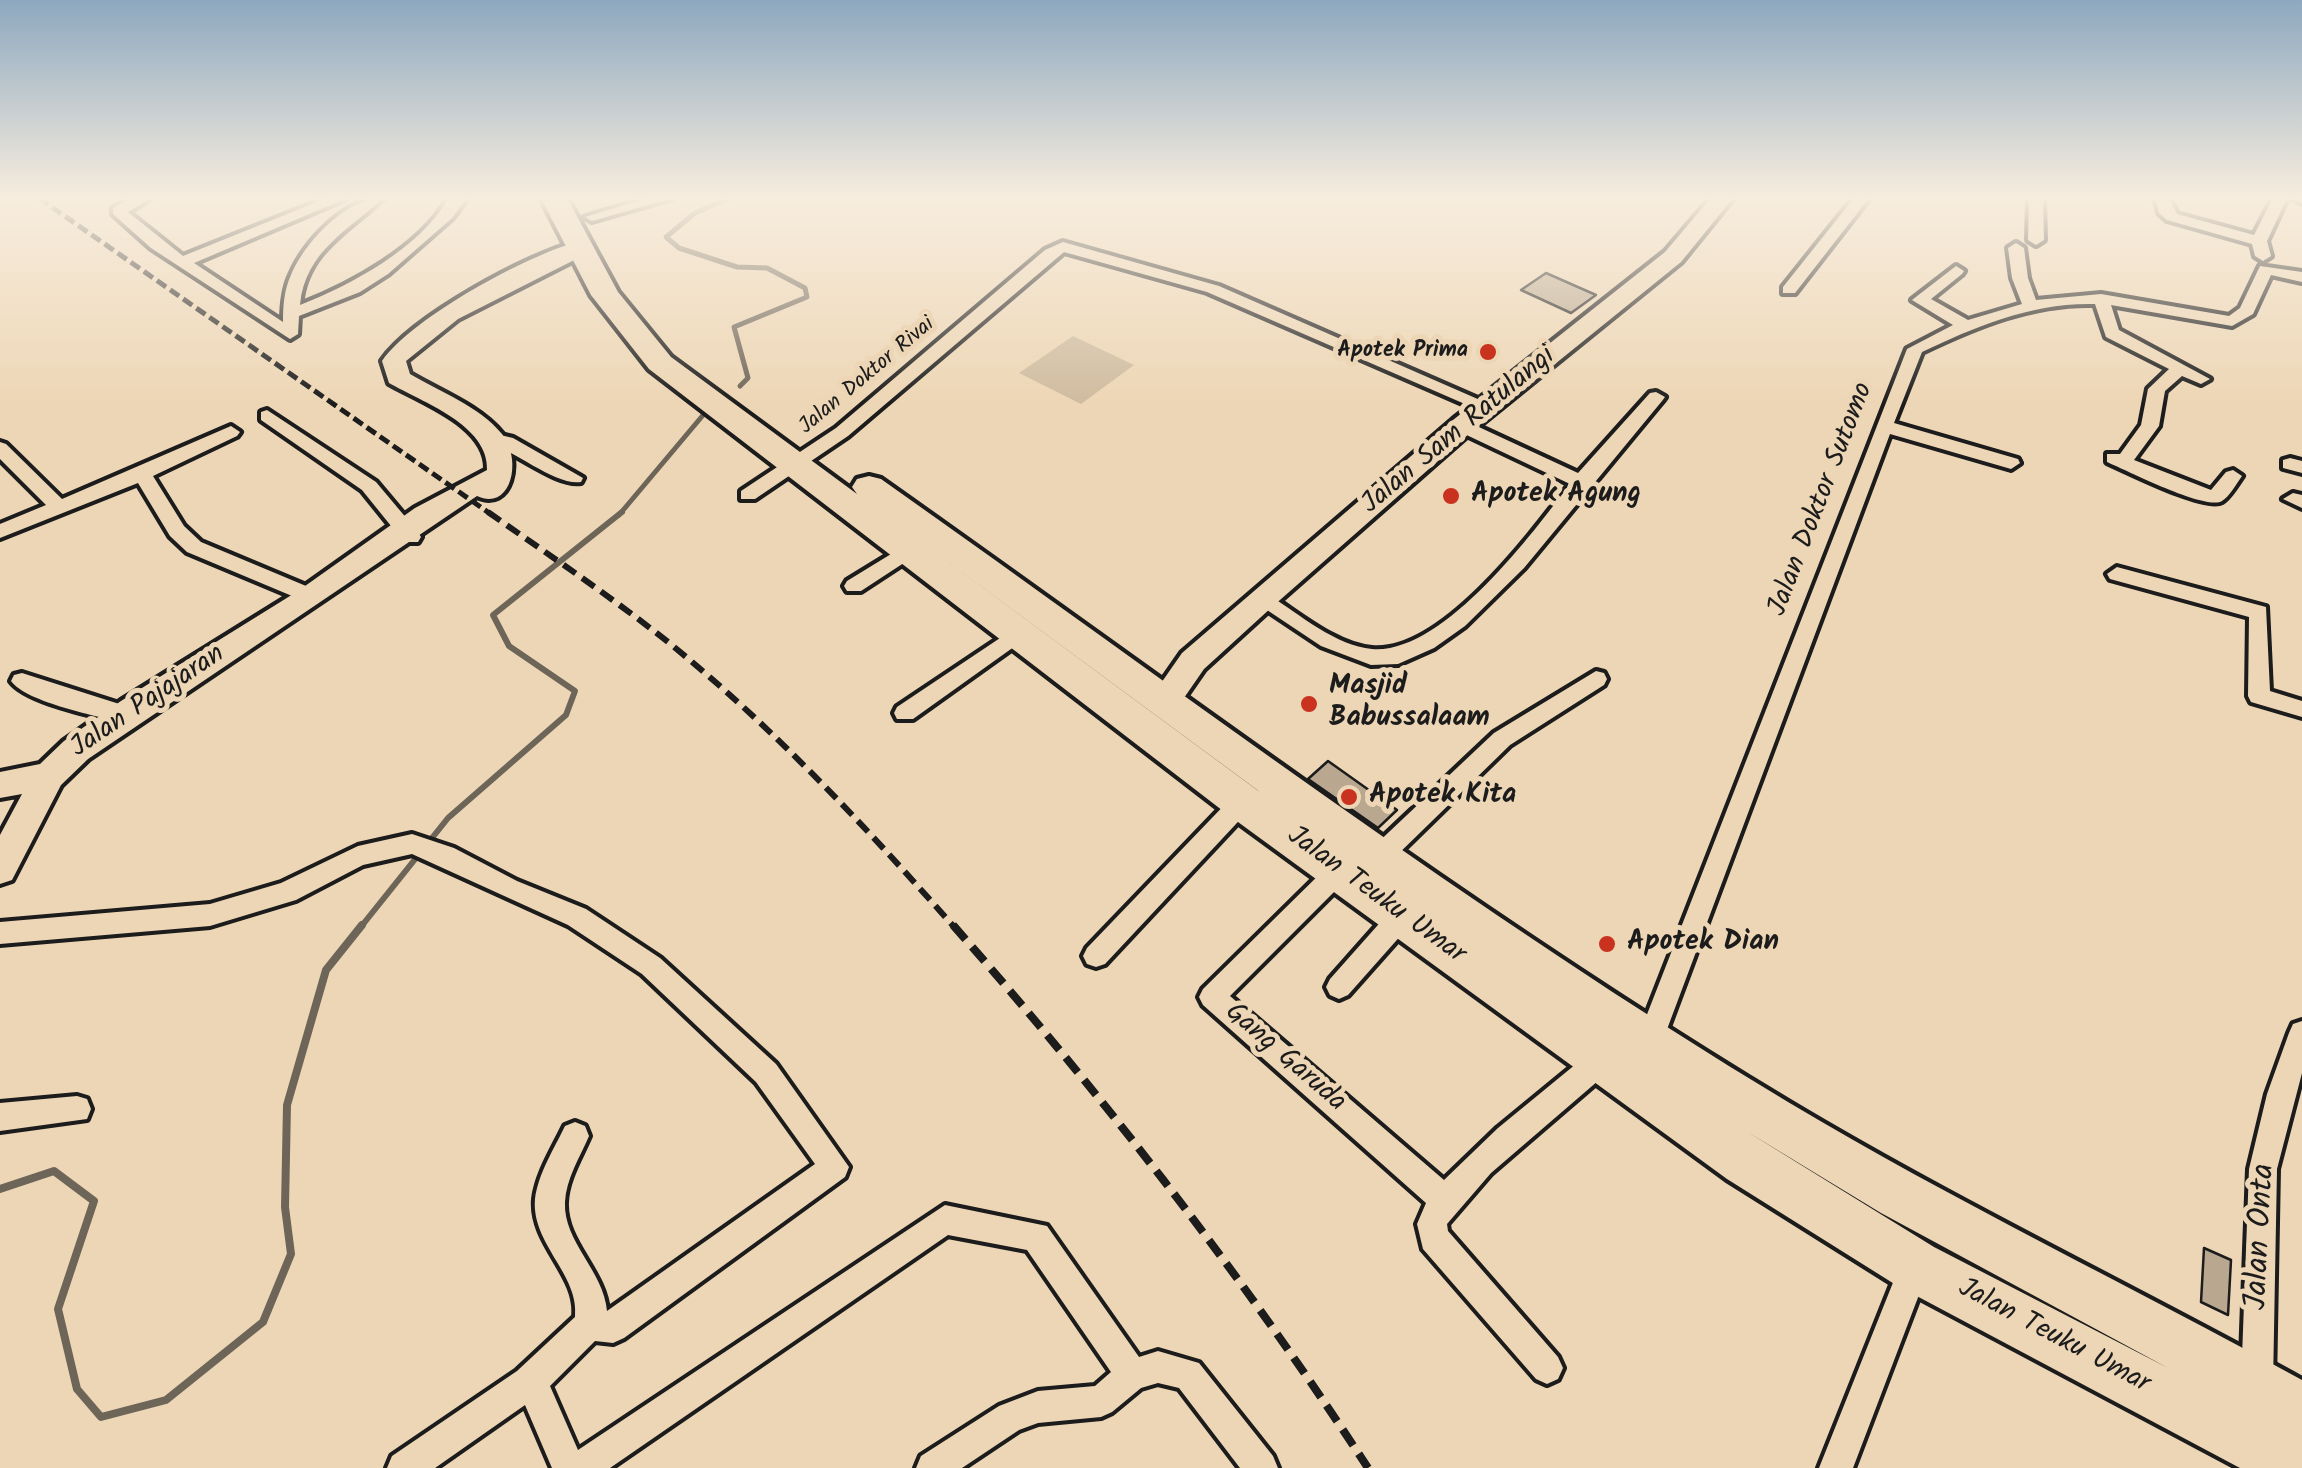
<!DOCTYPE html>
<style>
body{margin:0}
canvas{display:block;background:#edd6b5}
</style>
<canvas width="2302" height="1468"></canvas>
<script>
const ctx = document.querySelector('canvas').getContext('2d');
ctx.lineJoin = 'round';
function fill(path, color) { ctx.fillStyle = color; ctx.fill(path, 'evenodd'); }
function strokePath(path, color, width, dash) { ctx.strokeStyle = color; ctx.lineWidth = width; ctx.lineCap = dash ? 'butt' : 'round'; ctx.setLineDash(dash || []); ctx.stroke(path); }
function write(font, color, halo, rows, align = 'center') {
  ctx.font = font + ' Kalam,sans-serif'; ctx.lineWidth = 10; ctx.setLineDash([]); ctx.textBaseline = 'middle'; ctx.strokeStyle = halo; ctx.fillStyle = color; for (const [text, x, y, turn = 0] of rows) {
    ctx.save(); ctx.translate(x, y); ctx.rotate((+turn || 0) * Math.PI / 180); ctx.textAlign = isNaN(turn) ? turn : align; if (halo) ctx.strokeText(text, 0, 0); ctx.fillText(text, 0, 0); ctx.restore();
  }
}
fill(new Path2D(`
 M 1073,336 L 1134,365 L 1081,404 L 1019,373 Z`), '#cfbb9f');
strokePath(new Path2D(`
 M 729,198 L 695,213 L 666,237 L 679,248 L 737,267 L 767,268 L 805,288 L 807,297 L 734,327 L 748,378 L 740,386
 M 619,515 L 704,414`), '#6e6559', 5);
strokePath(new Path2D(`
 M 360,928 L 448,818 L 566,715 L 575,691 L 509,646 L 493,615 L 622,512`), '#6e6559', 6);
strokePath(new Path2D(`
 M 0,1189 L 54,1171 L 94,1201 L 58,1309 L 77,1389 L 101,1417 L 166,1400 L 263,1322 L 291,1254 L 285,1207 L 287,1105 L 326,970 L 362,925`), '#6e6559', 8);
const building = new Path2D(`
 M 1546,273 L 1596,295 L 1571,313 L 1521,290 Z
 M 1328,761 L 1397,810 L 1378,828 L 1308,779 Z
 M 2204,1248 L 2231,1260 L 2228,1315 L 2201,1302 Z`);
fill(building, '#b9a88f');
strokePath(building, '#1c1c1c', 2.5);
const street = new Path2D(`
 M 132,198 L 151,198 L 128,212 L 183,256 L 327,198 L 347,198 L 194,263 L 283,322 C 283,306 284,290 291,275 C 305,242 346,198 383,198 C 348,231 305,251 300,305 C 351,285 420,248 448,199 L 467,198 L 452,218 L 388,274 L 360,292 L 299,316 L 298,334 L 290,339 L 151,248 L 113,214 L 113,208 Z
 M 648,198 L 673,198 L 592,221 L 585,217 Z
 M 1854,198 L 1869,198 L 1795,293 L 1783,293 L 1783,287 Z
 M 2029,198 L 2043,198 L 2044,240 L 2036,245 L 2028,240 Z
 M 2155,198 L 2169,198 L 2177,214 L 2254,235 L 2273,198 L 2287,198 L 2267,241 L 2271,256 L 2263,261 L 2255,256 L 2252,244 L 2167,220 L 2159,213 Z
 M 2293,198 L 2302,198 L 2302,203 Z
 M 1063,242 L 1219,286 L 1496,407 L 1493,411 L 1481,411 L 1207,292 L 1064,252 L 848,436 L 755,499 L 741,499 L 741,491 L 836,428 L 1045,250 Z
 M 2016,243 L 2024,248 L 2028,278 L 2036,300 L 2101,294 L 2229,316 L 2240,308 L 2260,266 L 2302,272 L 2302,282 L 2271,275 L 2253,314 L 2232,326 L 2111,305 L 2119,330 L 2210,379 L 2201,384 L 2182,376 L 2165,391 L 2159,426 L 2134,460 L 2211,490 L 2226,472 L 2233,470 L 2242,476 C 2237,483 2229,497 2222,501 C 2206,511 2126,470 2107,462 L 2107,454 L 2120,454 L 2141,425 L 2148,389 L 2169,369 L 2106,337 L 2095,304 C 2034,302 1976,326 1922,352 L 1894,423 L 2018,459 L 2020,463 L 2011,469 L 1890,434 L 1663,1040 L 1660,1049 L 1650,1053 L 1640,1049 L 1637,1040 L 1907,349 L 1953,325 L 1912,300 L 1956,266 L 1964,271 L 1962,274 L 1931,299 L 1968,320 L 2022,304 L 2012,278 L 2008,248 Z
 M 1656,392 L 1665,397 L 1662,401 L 1524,568 L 1465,626 L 1434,648 L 1398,664 L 1371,665 L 1321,646 L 1252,600 L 1262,593 L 1269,595 C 1299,614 1336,646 1372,649 C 1442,655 1532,534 1570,484 L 1456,430 L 1456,422 L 1468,422 L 1578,473 L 1650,393 Z
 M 267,410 L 376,482 L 418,532 L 421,537 L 418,542 L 404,542 L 362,490 L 261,420 L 261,412 Z
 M 231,426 L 240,432 L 237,436 L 153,476 L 184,526 L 201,542 L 318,591 L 321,596 L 318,601 L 304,601 L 187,552 L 170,536 L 138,483 L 0,538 L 0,524 L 46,505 L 0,459 L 0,442 L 6,444 L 62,499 Z
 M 496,434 L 513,438 L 583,478 L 581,482 C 556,486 516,451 490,444 L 487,440 Z
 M 2290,458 L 2302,461 L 2302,473 L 2283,468 L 2283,460 Z
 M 2293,493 L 2302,495 L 2302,508 L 2283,499 Z
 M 909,543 L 919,550 L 916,555 L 861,591 L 847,591 L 844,586 L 847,581 Z
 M 2117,567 L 2266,607 L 2270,691 L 2302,701 L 2302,717 L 2251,702 L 2248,696 L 2249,617 L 2110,579 L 2107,574 Z
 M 1018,626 L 1029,634 L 1025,639 L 913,719 L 897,719 L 894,713 L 897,707 Z
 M 1596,671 L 1604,673 L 1607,679 L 1604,685 L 1510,745 L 1390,862 L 1381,865 L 1372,862 L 1369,855 L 1372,848 L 1494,733 Z
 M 22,673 L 135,709 L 138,715 L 127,724 C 99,716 27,703 11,681 L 14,675 Z
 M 1242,792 L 1250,795 L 1254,802 L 1250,809 L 1105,964 L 1096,967 L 1087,964 L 1083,956 L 1087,948 L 1234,795 Z
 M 412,834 L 454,848 L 517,881 L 586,909 L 660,958 L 776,1064 L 849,1167 L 845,1177 L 624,1338 L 613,1343 L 595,1341 L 550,1386 L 578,1450 L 945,1205 L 1047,1226 L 1139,1357 L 1158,1351 L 1199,1363 L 1273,1456 L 1278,1468 L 1240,1468 L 1179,1388 L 1158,1383 L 1141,1388 L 1112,1412 L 1101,1417 L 1038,1423 L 1019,1430 L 962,1468 L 916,1468 L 921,1456 L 999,1406 L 1038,1391 L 1095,1386 L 1111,1372 L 1027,1250 L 948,1235 L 610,1468 L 552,1468 L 525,1405 L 435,1468 L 387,1468 L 392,1456 L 517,1371 L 575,1317 C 580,1275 531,1244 535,1199 C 538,1174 554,1149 565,1126 L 575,1122 L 585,1126 L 589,1136 C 580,1157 566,1179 565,1202 C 563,1242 604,1271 607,1311 L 815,1164 L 756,1082 L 642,974 L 568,925 L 412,854 L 363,865 L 296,900 L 210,926 L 0,944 L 0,922 L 210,904 L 281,883 L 358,846 Z
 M 1339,861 L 1348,864 L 1351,871 L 1348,878 L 1230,996 L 1444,1180 L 1498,1128 L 1593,1050 L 1603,1046 L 1613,1050 L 1617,1059 L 1613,1068 L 1491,1173 L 1447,1224 L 1448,1231 L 1558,1357 L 1563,1368 L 1558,1379 L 1547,1384 L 1536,1379 L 1423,1249 L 1417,1224 L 1426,1203 L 1203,1005 L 1199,997 L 1203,989 L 1330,864 Z
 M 1402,905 L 1411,908 L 1415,916 L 1411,924 L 1348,995 L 1339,999 L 1330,995 L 1326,987 L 1330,979 L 1393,908 Z
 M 2302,1021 L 2302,1073 L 2277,1169 L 2273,1384 L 2268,1395 L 2257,1400 L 2246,1395 L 2241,1384 L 2249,1169 L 2267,1094 L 2289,1033 L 2293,1024 Z
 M 77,1096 L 87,1099 L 91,1109 L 87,1119 L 0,1131 L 0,1103 Z
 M 1915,1251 L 1926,1255 L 1930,1266 L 1853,1468 L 1819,1468 L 1904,1255 Z`);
const secondary = new Path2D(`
 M 1711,198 L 1733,198 L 1681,262 L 1471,432 L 1272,607 L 1204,669 L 1177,708 L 1166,711 L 1155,708 L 1150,699 L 1182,653 L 1453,420 L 1665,252 Z
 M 580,241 L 588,243 L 591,248 L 588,253 L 458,319 L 406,361 L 410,374 C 440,392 479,406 502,434 C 523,460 511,512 477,496 L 88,759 L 61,785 L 12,880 L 0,884 L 0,835 L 22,794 L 0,798 L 0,772 L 40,764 L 64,741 L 121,701 L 298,591 L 415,508 L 487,470 C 489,425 422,402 389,383 L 382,361 C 413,317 527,255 580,241 Z`);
const highway = new Path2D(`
 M 541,198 L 567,198 L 618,292 L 671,357 L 857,494 L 852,487 L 857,479 L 869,476 L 881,479 C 1180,690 1474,913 1788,1102 C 1955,1202 2131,1286 2302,1380 L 2302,1468 L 2240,1468 L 1896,1285 L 1727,1179 L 1227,814 L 649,369 L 591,295 ZM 902,528 L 1260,792 L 1257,790 ZM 1746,1131 L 1881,1213 L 2168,1368 L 1934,1247 Z`);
strokePath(street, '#1c1c1c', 8);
strokePath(secondary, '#1c1c1c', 8);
strokePath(highway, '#1c1c1c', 8);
fill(street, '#edd6b5');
fill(secondary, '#edd6b5');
fill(highway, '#edd6b5');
strokePath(new Path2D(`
 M 39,198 L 492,515`), '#1c1c1c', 5, [11, 5]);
strokePath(new Path2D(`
 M 488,512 C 549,555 610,596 668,642 C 773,727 866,827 955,928`), '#1c1c1c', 6, [15, 8]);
strokePath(new Path2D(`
 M 953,925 C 1104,1097 1243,1276 1368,1468`), '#1c1c1c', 8, [19, 10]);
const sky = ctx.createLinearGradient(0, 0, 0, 404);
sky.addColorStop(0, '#8da8bf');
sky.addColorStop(0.49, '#f7edde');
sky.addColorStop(1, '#f7edde00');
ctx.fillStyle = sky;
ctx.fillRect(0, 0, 2302, 404);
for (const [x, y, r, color] of [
 [1488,352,10,"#c8321e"],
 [1451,496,10,"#c8321e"],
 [1309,704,10,"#c8321e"],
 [1349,797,10,"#c8321e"],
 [1607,944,10,"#c8321e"]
]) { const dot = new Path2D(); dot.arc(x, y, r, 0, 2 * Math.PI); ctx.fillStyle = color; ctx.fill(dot); strokePath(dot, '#edd6b5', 4); }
write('bold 22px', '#1c1c1c', '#edd6b5', [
 ["Apotek Prima",1468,352]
], 'right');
write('22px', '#1c1c1c', '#edd6b5', [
 ["Jalan Doktor Rivai",868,377,-40]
]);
write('28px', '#1c1c1c', '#edd6b5', [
 ["Jalan Sam Ratulangi",1460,432,-40],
 ["Jalan Doktor Sutomo",1823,500,-69],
 ["Jalan Pajajaran",149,703,-34],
 ["Jalan Teuku Umar",1375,897,36],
 ["Gang Garuda",1284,1059,41],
 ["Jalan Teuku Umar",2053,1338,28]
]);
write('bold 28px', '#1c1c1c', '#edd6b5', [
 ["Apotek Agung",1471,496],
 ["Masjid",1329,688],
 ["Babussalaam",1329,720],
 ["Apotek Kita",1369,797],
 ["Apotek Dian",1627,944]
], 'left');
write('32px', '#1c1c1c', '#edd6b5', [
 ["Jalan Onta",2263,1237,-87]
]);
</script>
